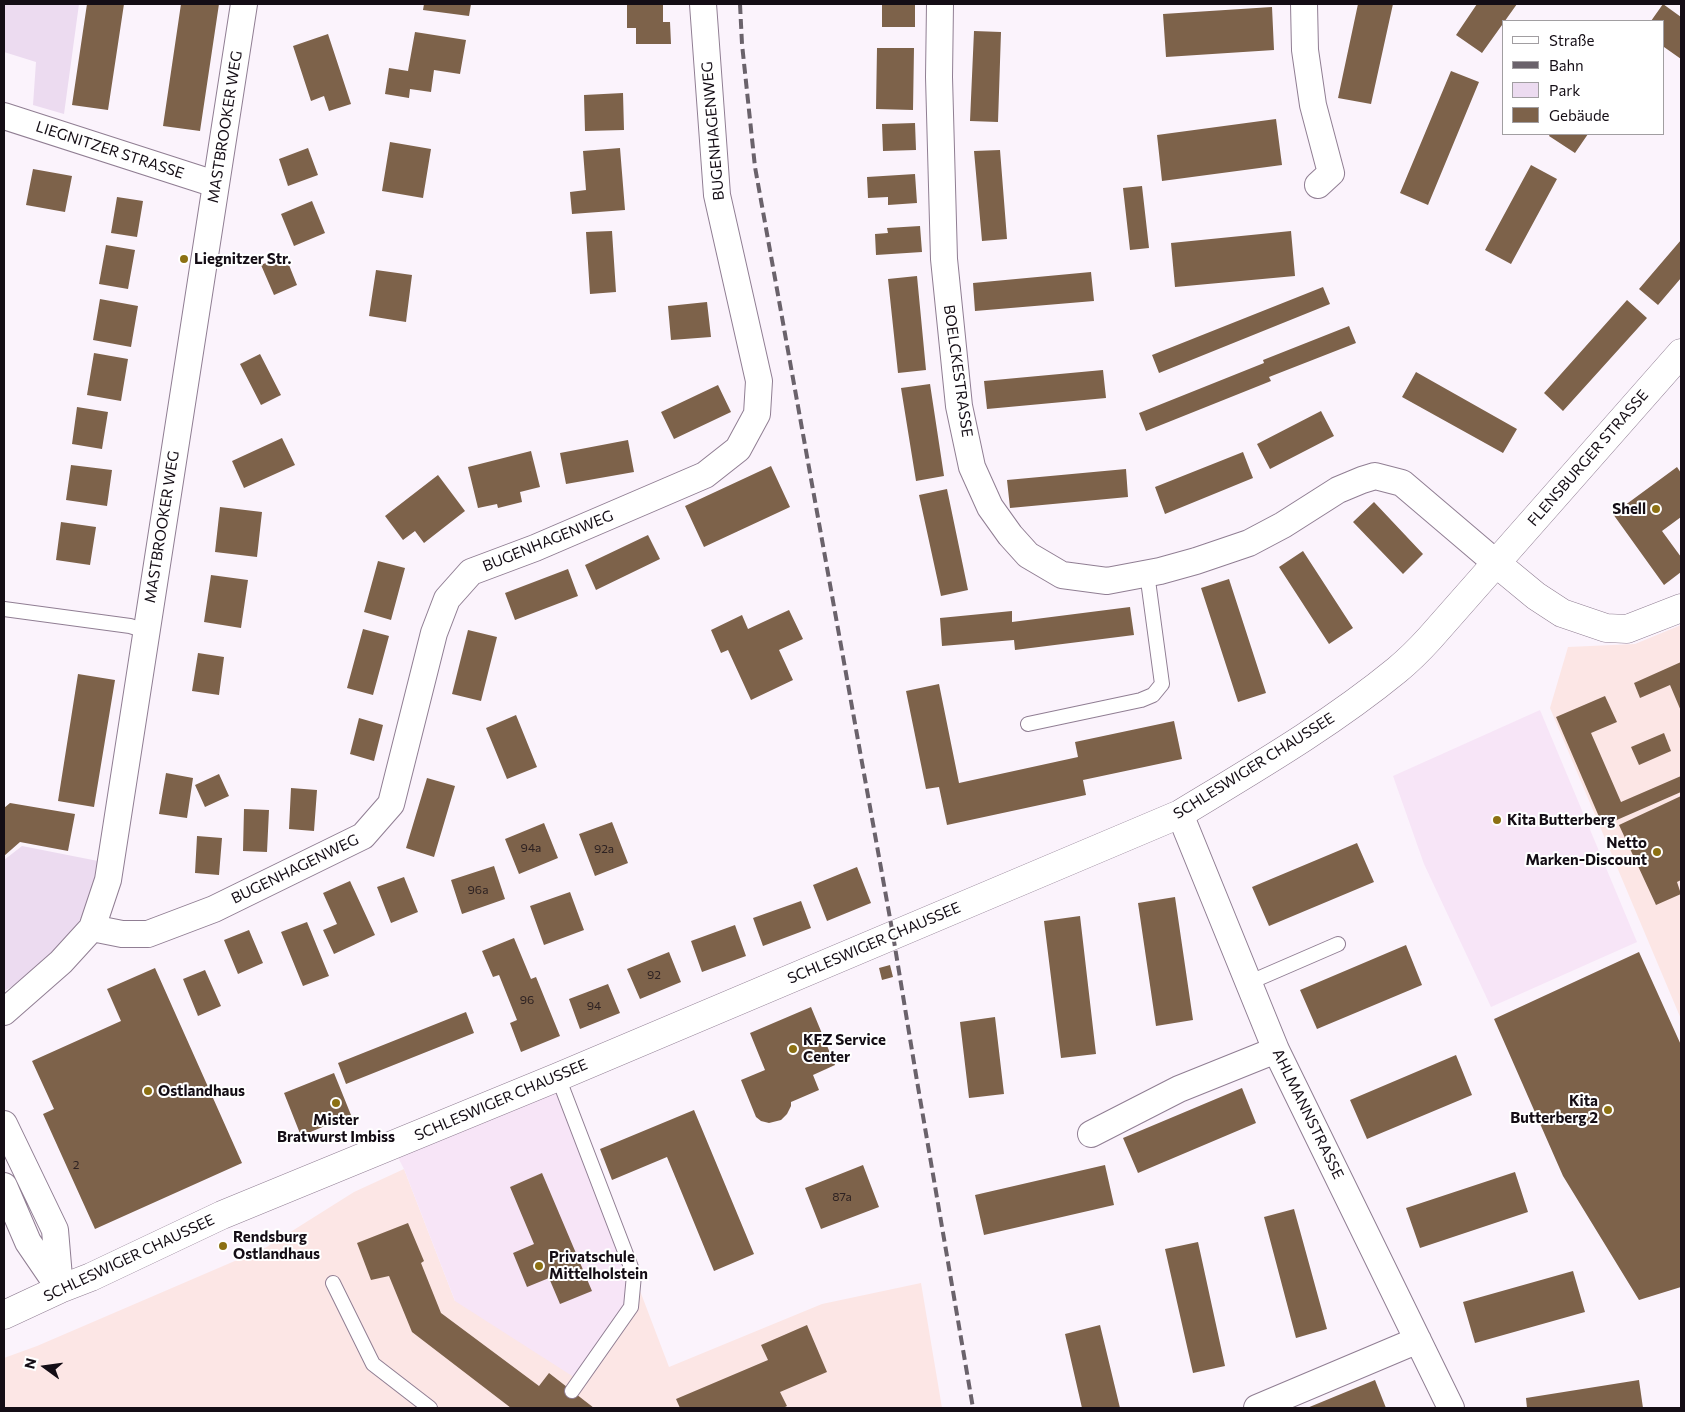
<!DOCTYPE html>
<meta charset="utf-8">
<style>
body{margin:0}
#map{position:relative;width:1685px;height:1412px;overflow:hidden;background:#fbf3fc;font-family:Commissioner,sans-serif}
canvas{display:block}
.frame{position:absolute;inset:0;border:5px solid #140d15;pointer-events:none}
.legend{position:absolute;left:1502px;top:20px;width:162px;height:115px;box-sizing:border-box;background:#fff;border:1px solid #a19ea1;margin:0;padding:6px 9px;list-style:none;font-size:15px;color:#140d15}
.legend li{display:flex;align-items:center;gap:10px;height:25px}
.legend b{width:25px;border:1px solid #a19ea1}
.north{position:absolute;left:20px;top:1342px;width:50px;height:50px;-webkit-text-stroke:4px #fff;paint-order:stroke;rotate:284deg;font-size:14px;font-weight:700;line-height:20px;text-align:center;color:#140d15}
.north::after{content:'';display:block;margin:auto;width:18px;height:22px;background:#140d15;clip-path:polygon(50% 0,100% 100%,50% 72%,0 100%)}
</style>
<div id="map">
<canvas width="1685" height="1412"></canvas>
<div class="frame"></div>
<ul class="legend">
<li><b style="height:6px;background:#fff"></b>Straße</li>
<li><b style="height:6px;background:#6a626b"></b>Bahn</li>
<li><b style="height:14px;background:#ecdbf0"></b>Park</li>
<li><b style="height:14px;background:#7d624a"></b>Gebäude</li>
</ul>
<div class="north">N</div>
</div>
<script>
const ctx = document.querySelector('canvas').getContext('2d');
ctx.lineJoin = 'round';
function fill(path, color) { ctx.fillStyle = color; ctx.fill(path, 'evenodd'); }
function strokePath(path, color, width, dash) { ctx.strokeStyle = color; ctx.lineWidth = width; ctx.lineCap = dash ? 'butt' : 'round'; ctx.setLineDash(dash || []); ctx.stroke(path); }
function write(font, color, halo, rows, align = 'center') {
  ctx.font = font + ' Commissioner,sans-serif'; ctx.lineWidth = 4; ctx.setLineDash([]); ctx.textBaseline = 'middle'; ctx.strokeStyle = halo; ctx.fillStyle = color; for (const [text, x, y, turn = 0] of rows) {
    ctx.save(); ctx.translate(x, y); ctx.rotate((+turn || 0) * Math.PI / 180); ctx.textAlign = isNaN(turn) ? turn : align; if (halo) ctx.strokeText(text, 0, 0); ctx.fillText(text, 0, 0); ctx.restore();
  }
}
fill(new Path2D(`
 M 1681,625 L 1681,1019 L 1550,708 L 1568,647 L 1635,644 Z
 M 404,1169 L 455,1301 L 634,1275 L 669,1367 L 822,1304 L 921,1283 L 942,1408 L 4,1408 L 4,1358 L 37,1346 L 265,1248 L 354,1192 Z`), '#fce6e5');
fill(new Path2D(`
 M 1540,710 L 1637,942 L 1491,1007 L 1424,864 L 1393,776 Z
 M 558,1077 L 634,1275 L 631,1307 L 580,1381 L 455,1301 L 404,1169 L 392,1146 Z`), '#f7e5f7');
fill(new Path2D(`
 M 4,4 L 79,4 L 64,114 L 33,105 L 36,62 L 4,52 Z
 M 22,846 L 98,861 L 93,898 L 70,936 L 31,976 L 4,991 L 4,860 Z`), '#ecdbf0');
fill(new Path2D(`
 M 87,4 L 124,4 L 108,110 L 72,105 Z
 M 181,4 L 219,4 L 200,131 L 163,126 Z
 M 424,4 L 471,4 L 469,16 L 423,10 Z
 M 627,4 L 663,4 L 663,22 L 670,22 L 671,44 L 636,44 L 636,28 L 627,28 Z
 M 882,4 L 915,4 L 915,27 L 882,27 Z
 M 1358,4 L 1393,4 L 1371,104 L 1338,98 Z
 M 1477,4 L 1517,4 L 1482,53 L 1456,35 Z
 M 1663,4 L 1681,17 L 1681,59 L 1664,47 L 1664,21 L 1651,21 Z
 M 1272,7 L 1274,50 L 1166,57 L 1163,14 Z
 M 974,31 L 1001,32 L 998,122 L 970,121 Z
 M 415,32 L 466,40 L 460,74 L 434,70 L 431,92 L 410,89 L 409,98 L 385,94 L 389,68 L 408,71 Z
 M 328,34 L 351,104 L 329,111 L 324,96 L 311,101 L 293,46 Z
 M 877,48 L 914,48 L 913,110 L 876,109 Z
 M 1451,71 L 1479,82 L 1428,205 L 1400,193 Z
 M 623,93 L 624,130 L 585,131 L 584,95 Z
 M 1276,119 L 1282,165 L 1162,181 L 1157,135 Z
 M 915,123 L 916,150 L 883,151 L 882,124 Z
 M 1550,134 L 1588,134 L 1575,153 L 1549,136 Z
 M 390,142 L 431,149 L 423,198 L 382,191 Z
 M 308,148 L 318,175 L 288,186 L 279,159 Z
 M 620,148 L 625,210 L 572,214 L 570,192 L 586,190 L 583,151 Z
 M 1000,150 L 1007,239 L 982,241 L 974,151 Z
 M 1531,165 L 1557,179 L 1511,264 L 1485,250 Z
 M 33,169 L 72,176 L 65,212 L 26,205 Z
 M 915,174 L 917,203 L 888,205 L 888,197 L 868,198 L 867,177 Z
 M 1142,186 L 1149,248 L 1130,250 L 1123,188 Z
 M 117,197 L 143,201 L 137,237 L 111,233 Z
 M 312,201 L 325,233 L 294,246 L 281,214 Z
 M 920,226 L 922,252 L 876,255 L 875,234 L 888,233 L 887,228 Z
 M 612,231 L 616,292 L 590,294 L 586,232 Z
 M 1291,231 L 1295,276 L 1175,287 L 1171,243 Z
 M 1681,240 L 1681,278 L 1658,305 L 1639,289 Z
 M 106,245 L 135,250 L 128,289 L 99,284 Z
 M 285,255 L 297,285 L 274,295 L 261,265 Z
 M 376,270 L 412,275 L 406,322 L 369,316 Z
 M 1091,272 L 1094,301 L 975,311 L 973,283 Z
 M 917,276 L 926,370 L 898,373 L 888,279 Z
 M 1323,287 L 1330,304 L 1159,373 L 1152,355 Z
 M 100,299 L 138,306 L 131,347 L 93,340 Z
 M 1627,300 L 1647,318 L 1563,411 L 1544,393 Z
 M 707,302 L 711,337 L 671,340 L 668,306 Z
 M 1349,326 L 1356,343 L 1269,377 L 1271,381 L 1146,431 L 1139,413 L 1264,363 L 1263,360 Z
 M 94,353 L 128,359 L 121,401 L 87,395 Z
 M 260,354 L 281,395 L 261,405 L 240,364 Z
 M 1103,370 L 1106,398 L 987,409 L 984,381 Z
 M 1416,372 L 1517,429 L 1503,453 L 1402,397 Z
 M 930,384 L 944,476 L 916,481 L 901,388 Z
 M 718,385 L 731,412 L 674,439 L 661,412 Z
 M 77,407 L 108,412 L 102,449 L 72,444 Z
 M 1321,411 L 1334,436 L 1270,469 L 1257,444 Z
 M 282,438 L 295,465 L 244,488 L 232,461 Z
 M 628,440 L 634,472 L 566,484 L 560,453 Z
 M 531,451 L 540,487 L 520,492 L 522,502 L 498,508 L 497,504 L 478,508 L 468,467 Z
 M 1243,452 L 1253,478 L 1165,514 L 1155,487 Z
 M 71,465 L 112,470 L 107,506 L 66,500 Z
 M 771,466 L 790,507 L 704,547 L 685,506 Z
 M 1677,467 L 1681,473 L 1681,517 L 1662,531 L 1681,557 L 1681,572 L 1664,585 L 1613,514 Z
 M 1126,469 L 1128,497 L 1010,508 L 1007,480 Z
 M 438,475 L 465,511 L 424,543 L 415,531 L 403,540 L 385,516 Z
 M 947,489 L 968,590 L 941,596 L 919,495 Z
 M 1374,502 L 1423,554 L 1403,574 L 1353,522 Z
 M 220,507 L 262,512 L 257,557 L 215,552 Z
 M 61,522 L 96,527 L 90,565 L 56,560 Z
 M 648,535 L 660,559 L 596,590 L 585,565 Z
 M 1303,551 L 1353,628 L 1329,644 L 1279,567 Z
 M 378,561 L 405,568 L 391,620 L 364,612 Z
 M 568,569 L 578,596 L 515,620 L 505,593 Z
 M 211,575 L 248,580 L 241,628 L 204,622 Z
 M 1229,579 L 1266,693 L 1238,702 L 1201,588 Z
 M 1130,607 L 1134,635 L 1015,650 L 1014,640 L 942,646 L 940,618 L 1012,611 L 1012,622 Z
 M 789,610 L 803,639 L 779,650 L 793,680 L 751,700 L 728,650 L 721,653 L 711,630 L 742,615 L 748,629 Z
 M 363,629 L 389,636 L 373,695 L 347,688 Z
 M 468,630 L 497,637 L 481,701 L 452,694 Z
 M 198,653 L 224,657 L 219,695 L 192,691 Z
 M 1681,662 L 1681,711 L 1670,685 L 1640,698 L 1634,683 Z
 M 78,674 L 115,680 L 94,807 L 58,801 Z
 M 939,684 L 959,783 L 1078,757 L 1075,742 L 1174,721 L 1182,759 L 1083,780 L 1086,795 L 947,825 L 939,787 L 926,789 L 906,691 Z
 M 1605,696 L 1617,722 L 1591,733 L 1621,802 L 1681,776 L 1681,792 L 1603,826 L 1556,717 Z
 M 516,715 L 537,767 L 507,779 L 486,728 Z
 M 359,718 L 383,725 L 374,761 L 350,754 Z
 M 1664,733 L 1671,751 L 1639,765 L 1631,747 Z
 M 166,773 L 193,778 L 187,818 L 159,814 Z
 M 219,774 L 229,796 L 205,807 L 195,785 Z
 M 427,778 L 455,786 L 434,857 L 406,848 Z
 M 291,788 L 317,790 L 314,831 L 289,829 Z
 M 1681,796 L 1681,880 L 1677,882 L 1681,894 L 1656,905 L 1619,825 Z
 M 10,803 L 75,814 L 68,851 L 20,842 L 4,856 L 4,808 Z
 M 244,809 L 269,810 L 267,852 L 243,851 Z
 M 612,822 L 628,863 L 595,876 L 579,834 Z
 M 544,823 L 558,858 L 519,874 L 505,839 Z
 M 197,836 L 222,838 L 219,875 L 195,873 Z
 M 1357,843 L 1374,882 L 1269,926 L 1252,887 Z
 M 494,866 L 505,899 L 462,914 L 451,880 Z
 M 857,867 L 871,903 L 827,921 L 813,885 Z
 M 404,877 L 418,912 L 391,923 L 377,887 Z
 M 350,881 L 375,935 L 334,954 L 323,930 L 337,924 L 323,893 Z
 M 570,892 L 584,930 L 544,945 L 530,906 Z
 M 1175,897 L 1193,1020 L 1156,1026 L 1138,903 Z
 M 801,901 L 811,928 L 763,946 L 753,918 Z
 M 1080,916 L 1096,1054 L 1061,1058 L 1044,921 Z
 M 307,922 L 329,976 L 303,986 L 281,932 Z
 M 735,925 L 746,956 L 702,972 L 691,941 Z
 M 249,930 L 263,963 L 238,974 L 224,940 Z
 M 514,938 L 531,979 L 536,977 L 560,1036 L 521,1052 L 510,1023 L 517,1020 L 499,975 L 493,977 L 482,951 Z
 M 1406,945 L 1422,985 L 1317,1029 L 1300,990 Z
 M 669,952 L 681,982 L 640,999 L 627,969 Z
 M 1639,952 L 1681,1045 L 1681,1287 L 1639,1300 L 1563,1176 L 1494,1019 Z
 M 890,965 L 893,977 L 882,980 L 879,968 Z
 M 155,968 L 242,1163 L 95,1229 L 43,1114 L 54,1109 L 32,1061 L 121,1021 L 107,989 Z
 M 205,970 L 221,1006 L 198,1016 L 183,979 Z
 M 608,984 L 620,1013 L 580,1029 L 569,999 Z
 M 811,1007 L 835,1065 L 813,1075 L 819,1090 L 791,1102 L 791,1106 L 787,1114 L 781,1120 L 769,1123 L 761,1121 L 756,1117 L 741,1080 L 765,1070 L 750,1033 Z
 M 466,1012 L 474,1033 L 346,1084 L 338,1063 Z
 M 995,1017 L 1004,1094 L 969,1098 L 960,1022 Z
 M 1456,1055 L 1472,1095 L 1367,1139 L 1350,1100 Z
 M 334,1073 L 351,1115 L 301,1136 L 284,1093 Z
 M 1242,1088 L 1256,1123 L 1138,1173 L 1123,1138 Z
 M 694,1110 L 754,1254 L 714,1271 L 667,1157 L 612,1180 L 600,1149 Z
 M 863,1165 L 879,1207 L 821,1229 L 805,1188 Z
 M 1105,1165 L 1114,1205 L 984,1235 L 975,1195 Z
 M 1515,1172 L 1528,1212 L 1420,1248 L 1406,1208 Z
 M 542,1173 L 592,1291 L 560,1304 L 549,1278 L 527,1287 L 513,1253 L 534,1244 L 510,1187 Z
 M 1294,1209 L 1327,1329 L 1296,1338 L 1264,1217 Z
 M 408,1223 L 424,1261 L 421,1263 L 441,1313 L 539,1386 L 549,1373 L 594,1408 L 511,1408 L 412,1332 L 389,1276 L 371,1280 L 357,1243 Z
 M 1198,1242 L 1225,1366 L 1193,1373 L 1165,1249 Z
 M 1573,1271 L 1585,1312 L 1475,1343 L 1463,1302 Z
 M 807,1325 L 827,1372 L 780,1392 L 787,1406 L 783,1408 L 680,1408 L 676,1399 L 768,1360 L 761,1345 Z
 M 1100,1325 L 1120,1408 L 1082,1408 L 1065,1334 Z
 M 1375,1380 L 1386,1408 L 1307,1408 Z
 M 1639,1380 L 1643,1408 L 1527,1408 L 1526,1398 Z`), '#7d624a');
const service = new Path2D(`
 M 4,609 L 130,626 L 146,631
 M 1028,724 L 1141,700 L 1153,695 L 1162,684 L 1147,573
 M 1248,983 L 1338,944
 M 558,1077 L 634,1275 L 631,1307 L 572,1391
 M 333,1283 L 373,1364 L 430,1408`);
const minor = new Path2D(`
 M 940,4 L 939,77 L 944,259 L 959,406 L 972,467 L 990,507 L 1010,535 L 1028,555 L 1062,575 L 1107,581 L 1160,571 L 1196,561 L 1249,543 L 1283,525 L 1338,490 L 1362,480 L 1375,476 L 1402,483 L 1496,563
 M 1304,4 L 1305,50 L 1313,105 L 1331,173 L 1318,185
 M 4,116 L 215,184
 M 1180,814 L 1276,1050 L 1451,1408
 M 92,928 L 122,934 L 148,934 L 214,909 L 363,836 L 391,804 L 434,633 L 447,599 L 471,572 L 535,548 L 705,475 L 738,449 L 757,414 L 759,381 L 717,195 L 703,4
 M 4,1012 L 61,962 L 92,928 L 108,880 L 244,4
 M 4,1124 L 55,1230 L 60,1289
 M 1091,1134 L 1179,1089 L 1276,1050
 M 4,1186 L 28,1242 L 58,1286
 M 1257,1408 L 1418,1340`);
const tertiary = new Path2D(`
 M 1496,563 L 1536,596 L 1562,613 L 1606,628 L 1627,629 L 1681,608`);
const secondary = new Path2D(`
 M 4,1315 L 60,1289 L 91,1277 L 222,1215 L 558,1077 L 1180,814 C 1254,769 1330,725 1397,670 C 1409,660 1420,649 1430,638 L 1681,353`);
strokePath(service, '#907e93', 16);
strokePath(minor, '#907e93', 28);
strokePath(tertiary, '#907e93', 29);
strokePath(secondary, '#907e93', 29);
strokePath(service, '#fff', 14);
strokePath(minor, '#fff', 26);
strokePath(tertiary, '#fff', 28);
strokePath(secondary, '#fff', 28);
strokePath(new Path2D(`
 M 740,4 L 742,44 L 755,167 L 893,935 L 917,1081 L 973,1408`), '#6a626b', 4, [10, 5]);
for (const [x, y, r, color] of [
 [184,259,5,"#8c7013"],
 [1656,509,5,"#8c7013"],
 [1497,820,5,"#8c7013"],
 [1657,852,5,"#8c7013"],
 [793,1049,5,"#8c7013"],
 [148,1091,5,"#8c7013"],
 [336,1103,5,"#8c7013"],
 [1608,1110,5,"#8c7013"],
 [223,1246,5,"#8c7013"],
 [539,1266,5,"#8c7013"]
]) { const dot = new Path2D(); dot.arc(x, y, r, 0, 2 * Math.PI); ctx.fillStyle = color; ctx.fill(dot); strokePath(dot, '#fff', 2); }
write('12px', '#2e2222', null, [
 ["94a",531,848],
 ["92a",604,849],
 ["96a",478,890],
 ["92",654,975],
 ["96",527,1000],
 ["94",594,1006],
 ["2",76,1165],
 ["87a",842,1197]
]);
write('15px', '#140d15', '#fff', [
 ["MASTBROOKER WEG",225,127,-81],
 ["BUGENHAGENWEG",713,131,-95],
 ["LIEGNITZER STRASSE",110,150,18],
 ["BOELCKESTRASSE",958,371,82],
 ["FLENSBURGER STRASSE",1588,458,-49],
 ["MASTBROOKER WEG",162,527,-81],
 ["BUGENHAGENWEG",548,541,-22],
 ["SCHLESWIGER CHAUSSEE",1254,766,-32],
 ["BUGENHAGENWEG",295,869,-26],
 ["SCHLESWIGER CHAUSSEE",874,943,-23],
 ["SCHLESWIGER CHAUSSEE",501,1100,-23],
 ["AHLMANNSTRASSE",1308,1114,64],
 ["SCHLESWIGER CHAUSSEE",129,1258,-25]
]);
write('bold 15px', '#140d15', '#fff', [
 ["Liegnitzer Str.",194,259],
 ["Shell",1646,509,"right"],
 ["Kita Butterberg",1507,820],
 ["Netto",1647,843,"right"],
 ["Marken-Discount",1647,860,"right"],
 ["KFZ Service",803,1040],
 ["Center",803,1057],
 ["Ostlandhaus",158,1091],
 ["Kita",1598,1101,"right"],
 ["Butterberg 2",1598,1118,"right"],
 ["Mister",336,1120,"center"],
 ["Bratwurst Imbiss",336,1137,"center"],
 ["Rendsburg",233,1237],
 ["Ostlandhaus",233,1254],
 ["Privatschule",549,1257],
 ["Mittelholstein",549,1274]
], 'left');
</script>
